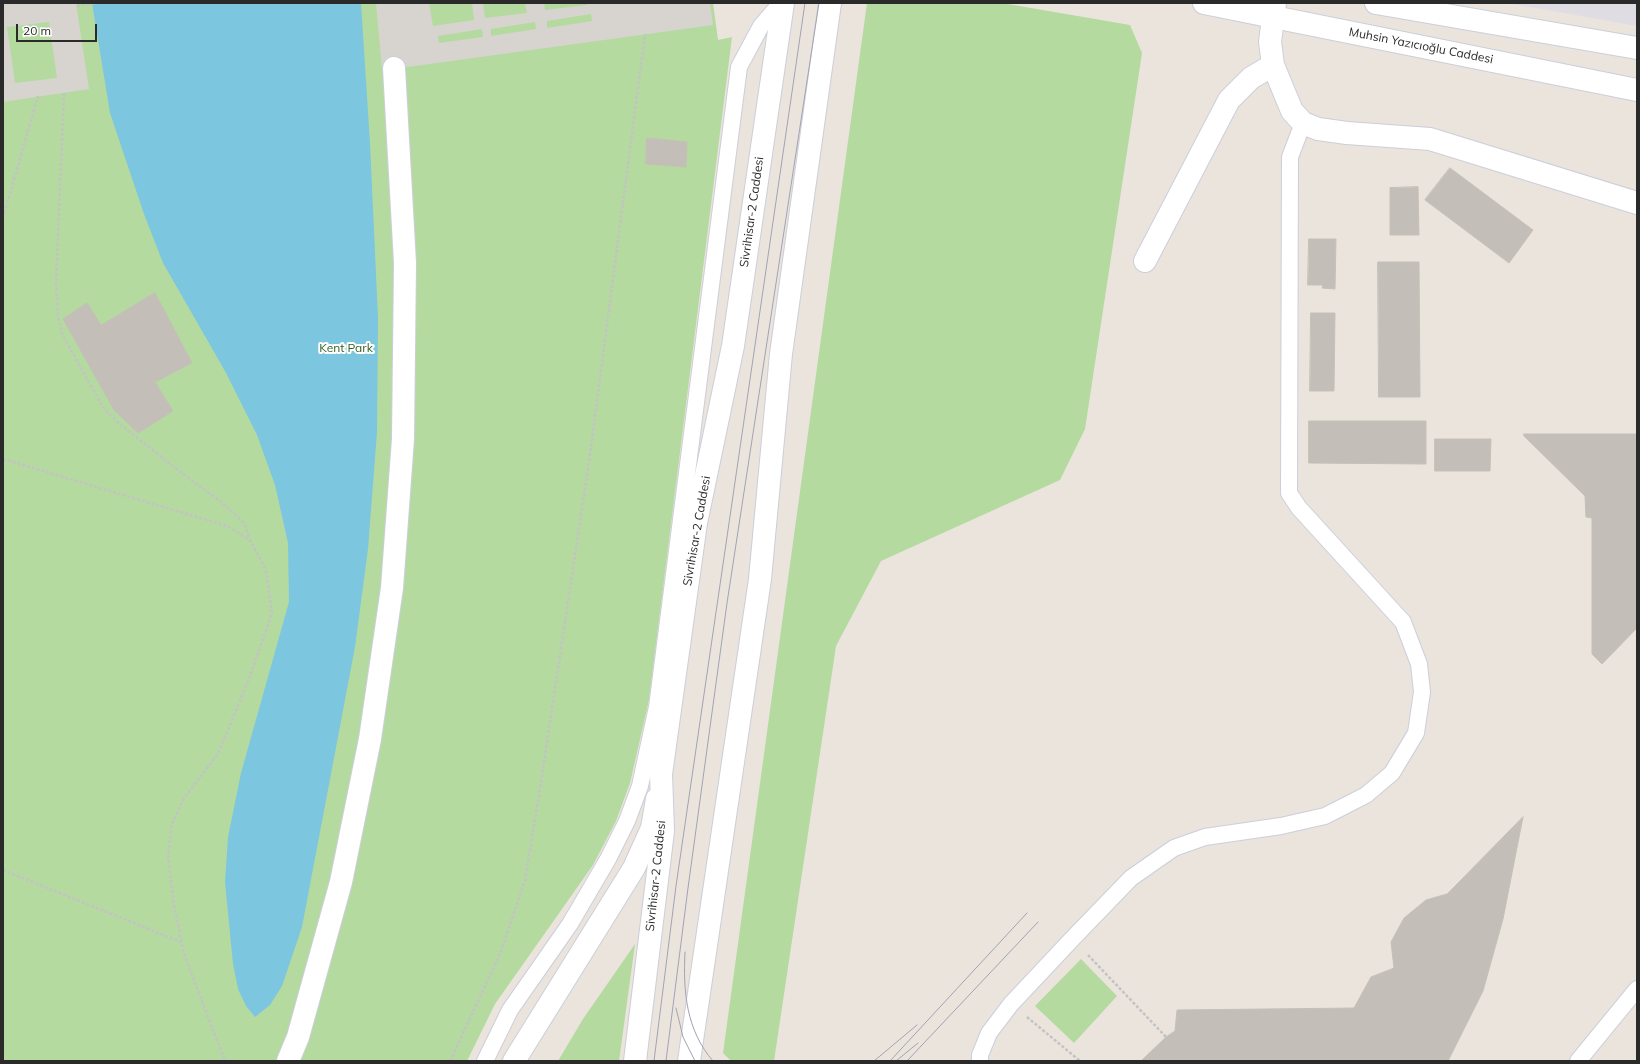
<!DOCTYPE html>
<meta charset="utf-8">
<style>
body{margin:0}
#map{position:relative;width:1640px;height:1064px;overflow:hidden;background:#eae4dd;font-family:Mulish,sans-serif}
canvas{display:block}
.frame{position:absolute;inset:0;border:4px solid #2a2a2a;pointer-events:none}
.scale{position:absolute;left:16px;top:24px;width:81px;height:18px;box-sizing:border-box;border:2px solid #2a2a2a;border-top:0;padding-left:5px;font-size:12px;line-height:14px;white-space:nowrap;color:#2a2a2a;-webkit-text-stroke:3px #fff;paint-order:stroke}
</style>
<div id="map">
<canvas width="1640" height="1064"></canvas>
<div class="frame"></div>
<div class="scale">20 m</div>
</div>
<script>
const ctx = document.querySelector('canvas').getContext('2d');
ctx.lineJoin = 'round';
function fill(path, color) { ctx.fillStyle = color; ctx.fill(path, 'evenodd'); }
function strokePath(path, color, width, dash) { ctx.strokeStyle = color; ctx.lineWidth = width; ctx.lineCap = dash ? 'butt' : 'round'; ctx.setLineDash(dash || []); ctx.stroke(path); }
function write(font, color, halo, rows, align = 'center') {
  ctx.font = font + ' Mulish,sans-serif'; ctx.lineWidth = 4; ctx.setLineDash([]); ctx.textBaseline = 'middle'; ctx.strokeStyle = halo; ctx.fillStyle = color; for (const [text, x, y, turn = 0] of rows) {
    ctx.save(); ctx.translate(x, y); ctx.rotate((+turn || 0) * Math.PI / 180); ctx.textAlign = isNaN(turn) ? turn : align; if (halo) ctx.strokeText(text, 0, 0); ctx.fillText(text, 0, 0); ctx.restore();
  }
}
fill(new Path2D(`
 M 1508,3 L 1637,3 L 1637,26 Z`), '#dfdde3');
fill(new Path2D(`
 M 3,3 L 713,3 L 718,40 L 732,37 L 649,700 L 630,783 L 616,821 L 593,865 L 495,1004 L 467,1061 L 3,1061 Z
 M 867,3 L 1002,3 L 1130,25 L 1142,53 L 1085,429 L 1060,480 L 881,561 L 836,646 L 774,1061 L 731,1061 L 723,1053 Z
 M 635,944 L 619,1061 L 558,1061 L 583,1019 Z
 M 1081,959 L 1117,996 L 1074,1043 L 1035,1006 Z`), '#b4daa0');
fill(new Path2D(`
 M 3,3 L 76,3 L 89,89 L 3,102 ZM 49,22 L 57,78 L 15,83 L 7,27 Z
 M 376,3 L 429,3 L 433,26 L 474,20 L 472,3 L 483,3 L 485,18 L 527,13 L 525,3 L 544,3 L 545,10 L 587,5 L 587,3 L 710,3 L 713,25 L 415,66 L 382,69 ZM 591,14 L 592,21 L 547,28 L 547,21 ZM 535,22 L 536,29 L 491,36 L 491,29 ZM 482,29 L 483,37 L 439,43 L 438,36 Z`), '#d7d4cf');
fill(new Path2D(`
 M 92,3 L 361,3 L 370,143 L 378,318 L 377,432 L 368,549 L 355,647 L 302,927 L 282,986 L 270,1005 L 255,1017 L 246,1006 L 238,989 L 233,964 L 225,882 L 228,837 L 241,773 L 289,602 L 288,543 L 275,485 L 257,435 L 225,371 L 163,263 L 144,214 L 110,113 Z`), '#7cc6e0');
const building = new Path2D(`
 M 647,138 L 687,142 L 686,167 L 646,164 Z
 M 1450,168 L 1533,230 L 1509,263 L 1425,200 Z
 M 1418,187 L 1419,235 L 1390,235 L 1390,188 Z
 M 1309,239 L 1336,239 L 1335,289 L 1322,288 L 1323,285 L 1308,285 Z
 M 1378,262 L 1419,262 L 1420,397 L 1379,397 Z
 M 155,293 L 192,363 L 155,382 L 173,411 L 138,433 L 114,410 L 63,319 L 87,303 L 101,325 Z
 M 1311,313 L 1335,313 L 1334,391 L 1310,391 Z
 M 1309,421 L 1426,421 L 1426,464 L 1309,463 Z
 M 1524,434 L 1637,434 L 1637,628 L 1602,664 L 1592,654 L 1592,518 L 1586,517 L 1585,496 L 1524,436 Z
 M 1435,439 L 1491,439 L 1490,471 L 1435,471 Z
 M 1523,817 L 1503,919 L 1483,991 L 1448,1061 L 1141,1061 L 1166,1037 L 1175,1031 L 1177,1010 L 1354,1008 L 1371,977 L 1394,968 L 1391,942 L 1404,918 L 1426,900 L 1447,894 Z`);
fill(building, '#c3bfb8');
strokePath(building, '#c5c0b7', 1);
const service = new Path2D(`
 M 485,1061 L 510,1010 L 570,924 L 608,859 L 627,821 L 640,786 L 657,707 L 739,67 L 761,26 L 781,3
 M 980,1061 L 980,1055 L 989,1033 L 1011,1004 L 1073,938 L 1131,878 L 1174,848 L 1205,837 L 1281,826 L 1325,816 L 1366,795 L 1392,773 L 1416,733 L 1422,692 L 1419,664 L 1403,622 L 1299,508 L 1289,493 L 1290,157 L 1303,123
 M 1578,1061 L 1637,989`);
const pedestrian = new Path2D(`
 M 288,1061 L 298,1037 L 341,882 L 370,739 L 392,588 L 403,439 L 405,263 L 394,68`);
const minor = new Path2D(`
 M 1275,3 L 1270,42 L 1273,65 L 1292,111 L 1303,123 L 1318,129 L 1347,133 L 1430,139 L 1637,203
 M 1145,261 L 1229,100 L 1251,78 L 1273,65
 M 514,1061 L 634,868 L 652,828 L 657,799`);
const tertiary = new Path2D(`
 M 1204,3 L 1637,90
 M 1376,3 L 1637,48`);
const secondary = new Path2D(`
 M 635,1061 L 663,831 L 661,774 L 696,523 L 733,346 L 783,3
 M 689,1061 L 760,579 L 781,354 L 830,3`);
strokePath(service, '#ccceda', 18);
strokePath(pedestrian, '#ccceda', 24);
strokePath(minor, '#ccceda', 24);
strokePath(tertiary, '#ccceda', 24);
strokePath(secondary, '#ccceda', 24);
strokePath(new Path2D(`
 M 77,6 L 97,3
 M 64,93 L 56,283 L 58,317 L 63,336 L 103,407 L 116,421 L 183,474 L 220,501 L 244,523 L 250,539
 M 3,218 L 38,96
 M 3,459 L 227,526 L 250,540 L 266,570 L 272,613 L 249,679 L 218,754 L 184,798 L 172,824 L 168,855 L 174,905 L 184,954 L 225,1061
 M 3,870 L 181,942
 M 1088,955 L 1166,1037
 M 1027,1017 L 1080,1061
 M 450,1061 L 500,954 L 525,880 L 539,795 L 589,462 L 645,34`), '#c3c3c3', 2.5, [3, 2]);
strokePath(service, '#fff', 16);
strokePath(pedestrian, '#fff', 22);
strokePath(minor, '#fff', 22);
strokePath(tertiary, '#fff', 22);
strokePath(secondary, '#fff', 22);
strokePath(new Path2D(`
 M 685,952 C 683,991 686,1030 713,1061
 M 676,1008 L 683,1037 L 695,1061
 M 654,1061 L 676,886 L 805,3
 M 666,1061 L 688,888 L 727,603 L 819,3
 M 874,1061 L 917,1025
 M 890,1061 L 1027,913
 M 896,1061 L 918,1043
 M 907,1061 L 1038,922`), '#a0a3b2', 1);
write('12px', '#2a2a2a', '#fff', [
 ["Muhsin Yazıcıoğlu Caddesi",1421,46,11],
 ["Sivrihisar-2 Caddesi",752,212,-82],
 ["Sivrihisar-2 Caddesi",697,531,-80],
 ["Sivrihisar-2 Caddesi",656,876,-84]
]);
write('12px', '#2f5e22', '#fff', [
 ["Kent Park",346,348]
]);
</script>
